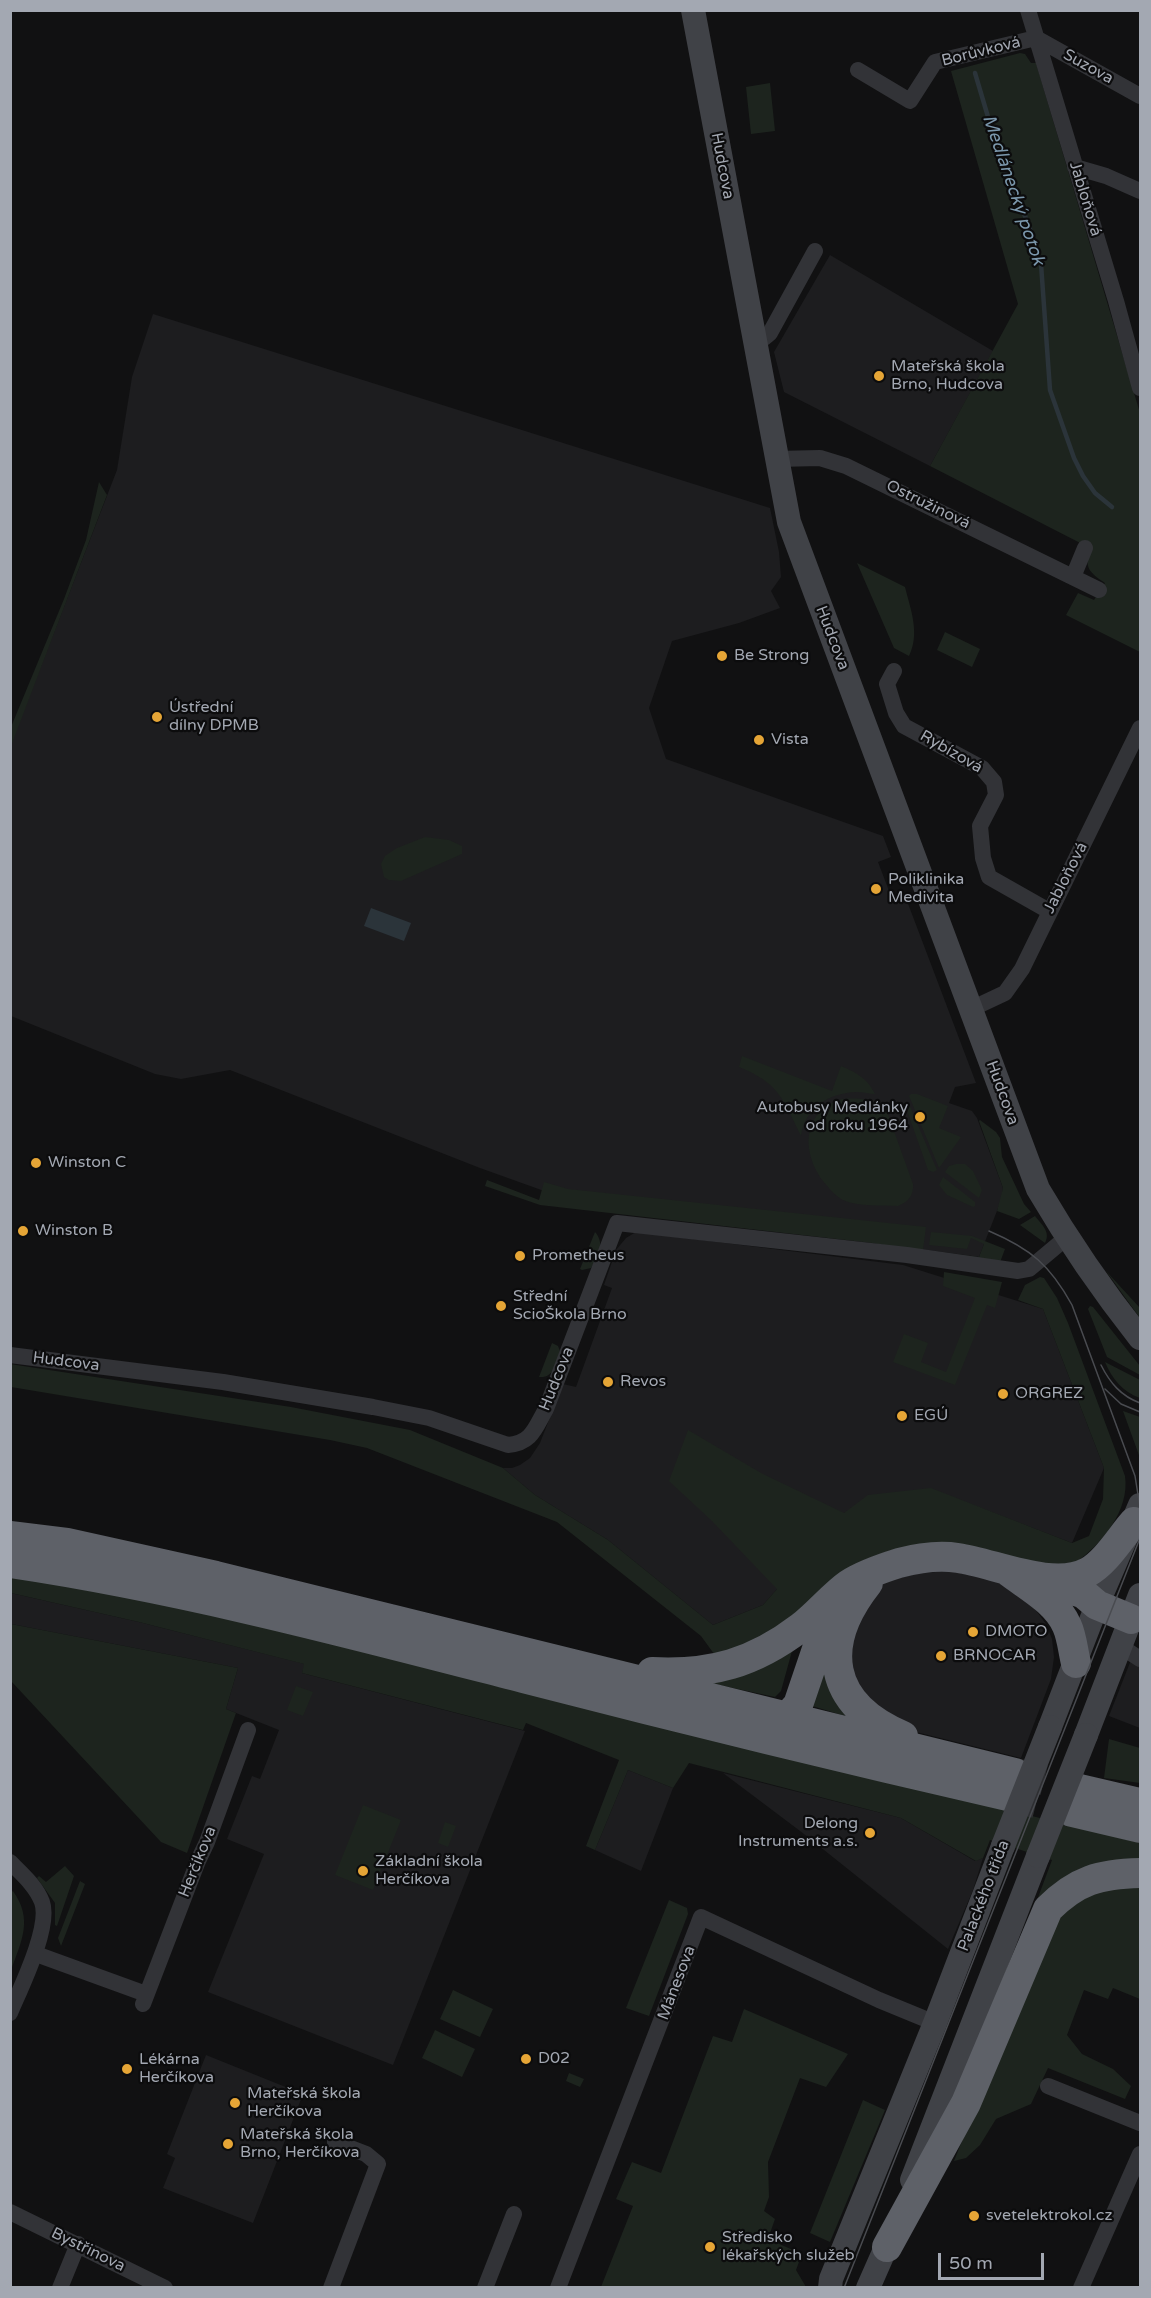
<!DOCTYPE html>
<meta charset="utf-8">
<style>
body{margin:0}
#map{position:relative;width:1151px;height:2298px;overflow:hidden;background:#111112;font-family:"Varela Round",sans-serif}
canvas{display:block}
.frame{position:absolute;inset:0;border:12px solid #a3a8b2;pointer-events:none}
.scale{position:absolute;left:938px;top:2253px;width:106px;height:27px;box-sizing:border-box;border:3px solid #a3a8b2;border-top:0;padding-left:8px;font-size:18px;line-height:21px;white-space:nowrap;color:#a3a8b2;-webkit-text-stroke:4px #0c0c0d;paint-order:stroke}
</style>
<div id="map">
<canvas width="1151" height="2298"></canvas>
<div class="frame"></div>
<div class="scale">50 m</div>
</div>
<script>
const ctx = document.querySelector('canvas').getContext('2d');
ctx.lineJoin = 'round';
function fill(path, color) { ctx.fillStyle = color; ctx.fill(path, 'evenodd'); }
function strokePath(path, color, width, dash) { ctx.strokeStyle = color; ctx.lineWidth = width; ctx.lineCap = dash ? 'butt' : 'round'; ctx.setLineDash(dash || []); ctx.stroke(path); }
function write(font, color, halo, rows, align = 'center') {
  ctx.font = font + ' "Varela Round",sans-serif'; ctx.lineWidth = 4.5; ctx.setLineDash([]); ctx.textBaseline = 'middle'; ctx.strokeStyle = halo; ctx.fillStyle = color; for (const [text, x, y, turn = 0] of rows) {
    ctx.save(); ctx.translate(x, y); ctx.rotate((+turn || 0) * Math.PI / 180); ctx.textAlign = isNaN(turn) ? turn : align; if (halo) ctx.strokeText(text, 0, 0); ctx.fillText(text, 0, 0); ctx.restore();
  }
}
fill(new Path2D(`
 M 830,255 L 993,351 L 930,466 L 784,392 L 774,352 Z
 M 153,314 L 770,508 L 779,552 L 781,577 L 771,591 L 780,608 L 739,623 L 672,641 L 649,708 L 666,759 L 883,836 L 891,857 L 878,862 L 894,904 L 907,901 L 976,1083 L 955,1087 L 949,1103 L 972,1111 L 977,1118 L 1003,1188 L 1002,1198 L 979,1257 L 572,1201 L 480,1168 L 230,1070 L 181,1079 L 155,1074 L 11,1016 L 10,746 L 117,470 L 132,377 Z
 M 636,1232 L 903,1265 L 1043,1309 L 1104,1468 L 1072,1543 L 931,1489 L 844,1513 L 763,1605 L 713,1625 L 608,1540 L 535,1495 L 503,1468 L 512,1468 L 520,1465 L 530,1458 L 540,1443 L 563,1384 L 576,1387 L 612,1288 L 604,1285 L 616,1250 L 626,1238 Z
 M 949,1571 L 979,1576 L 1008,1586 L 1035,1609 L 1046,1624 L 1052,1639 L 1054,1657 L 1051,1679 L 1021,1758 L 916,1732 L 866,1706 L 843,1644 L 877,1587 L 890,1580 L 921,1573 Z
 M 11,1593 L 139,1622 L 305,1664 L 302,1673 L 525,1731 L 393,2065 L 208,1992 L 264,1854 L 227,1839 L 252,1776 L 260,1779 L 279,1730 L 226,1709 L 238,1668 L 11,1624 Z
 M 1131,1660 L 1140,1665 L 1140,1728 L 1109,1716 Z
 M 628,1770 L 673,1788 L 641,1871 L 595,1850 Z
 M 723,1773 L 901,1818 L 975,1861 L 983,1858 L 973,1890 L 948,1949 L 804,1834 Z
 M 206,2055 L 303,2094 L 253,2223 L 163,2188 L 175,2158 L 167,2154 Z`), '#1d1d1f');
fill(new Path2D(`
 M 1020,53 L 1025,54 L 1031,63 L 1036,63 L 1140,413 L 1140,652 L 1066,615 L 1078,593 L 1094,600 L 1105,583 C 1089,572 1084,568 1090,548 L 930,466 L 1018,304 L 951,71 Z
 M 770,83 L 775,131 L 751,134 L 746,87 Z
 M 99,482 L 107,495 L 11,746 L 11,727 L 64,599 L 86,540 Z
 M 857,563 L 905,587 C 911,611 920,633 909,656 L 894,648 Z
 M 945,632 L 980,649 L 972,667 L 937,650 Z
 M 425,837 L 449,840 L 462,846 L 462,854 L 401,881 L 389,880 L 384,877 L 381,864 L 385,856 L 397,848 Z
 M 742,1056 L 832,1091 L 841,1066 C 857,1073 867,1078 875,1094 C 870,1094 863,1092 857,1092 C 829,1093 805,1107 801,1136 C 783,1099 779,1083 739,1067 Z
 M 911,1094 L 917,1094 L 948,1106 L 939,1128 L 961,1137 L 939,1168 L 909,1096 Z
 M 842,1099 C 857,1098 874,1098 886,1109 L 913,1184 C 914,1195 908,1202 898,1206 C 882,1205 858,1207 843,1200 C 835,1196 829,1188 823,1181 C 801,1151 802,1112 842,1099 Z
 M 904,1102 L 909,1104 L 937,1170 L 933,1172 L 928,1170 Z
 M 980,1120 L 996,1132 L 1000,1138 L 1002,1157 L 1024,1204 L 1031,1212 L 1019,1219 L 997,1211 L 1003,1188 L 979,1121 Z
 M 956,1164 L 965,1164 L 973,1171 L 982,1190 L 979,1198 L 945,1172 L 949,1166 Z
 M 943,1177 L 975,1202 L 975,1206 L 973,1207 L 947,1195 L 939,1185 Z
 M 487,1180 L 539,1200 L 544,1182 L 568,1189 L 926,1227 L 923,1250 L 979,1257 L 984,1244 L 971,1238 L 967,1249 L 929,1245 L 931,1232 L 972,1236 L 1005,1249 L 999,1265 L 872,1243 L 540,1205 L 485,1186 Z
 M 1035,1216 C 1042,1225 1051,1232 1045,1243 L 1020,1225 Z
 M 595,1232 C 605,1243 599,1257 591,1268 L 582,1270 L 580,1269 Z
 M 1106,1271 L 1140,1308 L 1140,1318 Z
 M 944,1272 L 1002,1282 L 995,1308 L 987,1305 L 955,1385 L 893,1362 L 904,1334 L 928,1343 L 921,1362 L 946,1372 L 975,1298 L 943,1286 Z
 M 1040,1277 L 1044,1278 L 1057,1298 L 1068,1323 L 1125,1476 C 1130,1510 1102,1544 1075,1563 L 1078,1569 L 891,1550 L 862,1561 L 788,1625 L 717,1658 L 701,1636 L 557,1522 L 367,1448 L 330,1440 L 11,1387 L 10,1364 L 291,1407 L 410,1430 L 503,1468 L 535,1495 L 608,1540 L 713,1625 L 763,1605 L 777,1589 L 712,1521 L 669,1481 L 688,1430 L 761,1473 L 844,1513 L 868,1495 L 931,1488 L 1072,1543 L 1089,1536 L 1103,1499 L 1104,1468 L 1043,1309 L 1018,1300 L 1025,1285 Z
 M 1090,1306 L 1093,1307 L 1140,1366 L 1140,1375 L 1107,1357 L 1088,1309 Z
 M 552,1343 L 558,1346 L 560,1351 C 556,1363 555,1378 539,1377 Z
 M 1105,1362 L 1140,1380 L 1140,1398 C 1123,1392 1112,1379 1105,1362 Z
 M 1123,1411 L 1140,1417 L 1140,1458 Z
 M 11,1573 L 204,1609 L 1140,1843 L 1140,1865 L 1118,1866 L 1018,1951 L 1052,1860 L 990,1840 L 983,1858 L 976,1861 L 901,1818 L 689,1763 L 673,1788 L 628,1770 L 595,1850 L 586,1846 L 619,1760 L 526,1723 L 523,1730 L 302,1673 L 304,1664 L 139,1622 L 11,1593 Z
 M 11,1624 L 238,1668 L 226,1709 L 236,1713 L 187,1853 L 161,1842 L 11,1681 Z
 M 827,1641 L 855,1719 L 812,1706 Z
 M 792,1651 L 781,1691 L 775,1697 L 705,1682 Z
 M 296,1686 L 313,1692 L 303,1716 L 287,1710 Z
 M 1109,1739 L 1140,1748 L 1140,1783 L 1104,1778 Z
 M 363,1805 L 401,1820 L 373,1890 L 335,1875 Z
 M 445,1822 L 456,1826 L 448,1847 L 438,1843 Z
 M 65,1866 L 74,1876 L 57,1926 L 55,1925 L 55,1903 L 37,1878 L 39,1876 L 46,1882 Z
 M 80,1881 L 85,1884 L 61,1946 L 58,1938 Z
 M 1140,1881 L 1140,1999 L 1113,1988 L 1108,1999 L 1084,1990 L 1067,2035 L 1082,2054 L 1113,2069 L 1131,2086 L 1125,2099 L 1048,2068 L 1031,2104 L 996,2119 L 980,2145 L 966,2158 L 954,2161 L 1042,1941 L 1072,1899 Z
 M 13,1891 C 33,1919 22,1940 11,1970 L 10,1893 Z
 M 669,1900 L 687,1908 L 688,1914 L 649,2016 L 626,2008 Z
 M 453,1990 L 493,2009 L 480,2037 L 440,2019 Z
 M 744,2009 L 848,2054 L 826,2087 L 800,2078 L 768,2162 L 769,2197 L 764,2211 L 775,2219 L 768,2239 L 802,2254 L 796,2270 L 806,2287 L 601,2287 L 633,2206 L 616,2199 L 632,2162 L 661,2173 L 713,2036 L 732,2042 Z
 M 435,2030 L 475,2049 L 462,2077 L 422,2058 Z
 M 569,2073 L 584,2079 L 580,2087 L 566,2081 Z
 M 863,2100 L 885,2110 L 830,2242 L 810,2233 Z`), '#1d241e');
fill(new Path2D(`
 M 371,908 L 411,923 L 404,941 L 364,926 Z`), '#2b343a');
strokePath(new Path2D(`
 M 975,73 L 1002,164 L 1028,223 L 1041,264 L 1050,390 L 1074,458 L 1083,476 L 1095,493 L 1112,507`), '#2b343a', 4.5);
strokePath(new Path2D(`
 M 1015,1773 L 1080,1789
 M 1007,1796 L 1072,1812`), '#2e2f32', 30, [30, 15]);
strokePath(new Path2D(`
 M 1028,10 L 1116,301 L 1140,388
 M 1036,38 L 1140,96
 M 858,70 L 910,101 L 935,62 L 1036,38
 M 1075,167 L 1106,176 L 1140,191
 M 754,340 L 764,338 L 770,333 L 815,251
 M 776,459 L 820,458 L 846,466 L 1099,590
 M 1073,577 L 1085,548
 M 894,671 L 887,684 L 896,713 L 904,726 L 982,768 L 994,782 L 996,795 L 980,826 L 983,858 L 989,877 L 1049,911
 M 971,1009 L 1005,993 L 1022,969 L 1140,728
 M 10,1355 L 223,1382 L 373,1407 L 429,1418 L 508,1445 C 532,1443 535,1428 546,1409 L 617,1223 L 907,1255 L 1018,1271 L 1029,1269 L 1066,1238
 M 1120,1646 L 1140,1659
 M 10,1862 C 22,1874 36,1886 42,1902 C 51,1927 20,1989 10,2013
 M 36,1954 L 146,1994
 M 143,2004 L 198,1861 L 207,1842 L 248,1730
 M 1048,2086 L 1140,2123
 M 10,2212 L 165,2288
 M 60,2288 L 78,2244
 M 331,2288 L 378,2164 L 366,2154 L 335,2142
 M 485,2288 L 514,2214
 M 558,2288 L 701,1917 L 879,2000 L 935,2023
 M 1081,2288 L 1140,2154`), '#323337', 16);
strokePath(new Path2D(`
 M 693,10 L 789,522 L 1038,1189 C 1069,1242 1102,1290 1140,1338
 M 1050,1727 L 1097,1605 L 1140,1505
 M 1086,1735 L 1140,1595
 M 912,2180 L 1038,1856
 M 830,2288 L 831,2279 L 935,2023 L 1003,1846
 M 868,2288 L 894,2229`), '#404247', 24);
strokePath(new Path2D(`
 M 10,1536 L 67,1543 L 216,1576 L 1015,1773
 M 10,1563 C 185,1589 356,1635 527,1679 C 686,1720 846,1759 1007,1796
 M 1009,1572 C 1029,1587 1057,1602 1067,1626 C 1072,1637 1073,1651 1076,1663
 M 1048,1581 L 1084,1594 L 1097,1605 L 1131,1619
 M 868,1583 C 819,1645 827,1704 903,1736
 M 652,1672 C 711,1675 754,1663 801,1627 C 818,1614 832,1596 849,1584 C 863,1575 883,1568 899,1563 C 918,1558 938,1555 958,1558 C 994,1563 1053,1591 1088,1572 C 1106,1562 1120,1538 1134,1522
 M 771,1725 L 787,1717 L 798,1705 L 819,1643 L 834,1618
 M 1080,1789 L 1140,1803
 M 1072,1812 L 1140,1828
 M 887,2247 L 966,2103 L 1048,1909 C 1077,1880 1100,1874 1140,1873`), '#5e6168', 30);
strokePath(new Path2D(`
 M 989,1231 C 1031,1249 1050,1265 1072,1305 L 1135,1476 L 1140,1507
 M 1101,1365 C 1110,1383 1121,1396 1140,1403
 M 1105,1389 L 1121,1404 L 1140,1412
 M 844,2288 L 1140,1538`), '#494b50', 1.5);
strokePath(new Path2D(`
 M 1003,1846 L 1050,1727
 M 1038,1856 L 1086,1735`), '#404247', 24);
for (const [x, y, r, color] of [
 [879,376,6,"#e5a536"],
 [722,656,6,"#e5a536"],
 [157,717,6,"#e5a536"],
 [759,740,6,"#e5a536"],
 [876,889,6,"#e5a536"],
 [920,1117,6,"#e5a536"],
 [36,1163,6,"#e5a536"],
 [23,1231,6,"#e5a536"],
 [520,1256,6,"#e5a536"],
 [501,1306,6,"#e5a536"],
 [608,1382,6,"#e5a536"],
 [1003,1394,6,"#e5a536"],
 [902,1416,6,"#e5a536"],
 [973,1632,6,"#e5a536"],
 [941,1656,6,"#e5a536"],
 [870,1833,6,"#e5a536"],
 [363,1871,6,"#e5a536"],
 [526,2059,6,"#e5a536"],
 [127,2069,6,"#e5a536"],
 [235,2103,6,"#e5a536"],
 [228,2144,6,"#e5a536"],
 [974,2216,6,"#e5a536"],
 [710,2247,6,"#e5a536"]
]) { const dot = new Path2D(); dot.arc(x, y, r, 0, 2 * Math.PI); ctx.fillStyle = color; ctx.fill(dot); strokePath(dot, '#0c0c0d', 2); }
write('16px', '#a3a8b2', '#0c0c0d', [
 ["Borůvková",981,52,-14],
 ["Suzova",1088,67,29],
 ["Hudcova",722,166,79],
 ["Jabloňová",1085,199,73],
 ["Ostružinová",928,505,26],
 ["Hudcova",832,638,69],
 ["Rybízová",951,752,30],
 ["Jabloňová",1066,878,-63],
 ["Hudcova",1002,1093,70],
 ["Hudcova",66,1362,7],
 ["Hudcova",557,1379,-68],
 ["Herčíkova",198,1862,-68],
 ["Palackého třída",984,1896,-69],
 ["Mánesova",677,1983,-69],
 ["Bystřinova",88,2250,26]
]);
write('16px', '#a3a8b2', '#0c0c0d', [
 ["Mateřská škola",891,367],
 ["Brno, Hudcova",891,385],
 ["Be Strong",734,656],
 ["Ústřední",169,708],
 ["dílny DPMB",169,726],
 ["Vista",771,740],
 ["Poliklinika",888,880],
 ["Medivita",888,898],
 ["Autobusy Medlánky",908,1108,"right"],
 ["od roku 1964",908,1126,"right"],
 ["Winston C",48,1163],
 ["Winston B",35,1231],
 ["Prometheus",532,1256],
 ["Střední",513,1297],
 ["ScioŠkola Brno",513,1315],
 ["Revos",620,1382],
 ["ORGREZ",1015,1394],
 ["EGÚ",914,1416],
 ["DMOTO",985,1632],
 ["BRNOCAR",953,1656],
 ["Delong",858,1824,"right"],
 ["Instruments a.s.",858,1842,"right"],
 ["Základní škola",375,1862],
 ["Herčíkova",375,1880],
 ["D02",538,2059],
 ["Lékárna",139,2060],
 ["Herčíkova",139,2078],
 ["Mateřská škola",247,2094],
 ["Herčíkova",247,2112],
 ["Mateřská škola",240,2135],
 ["Brno, Herčíkova",240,2153],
 ["svetelektrokol.cz",986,2216],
 ["Středisko",722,2238],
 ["lékařských služeb",722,2256]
], 'left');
write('italic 18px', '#7b97ac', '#0c0c0d', [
 ["Medlánecký potok",1013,190,71]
]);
</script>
